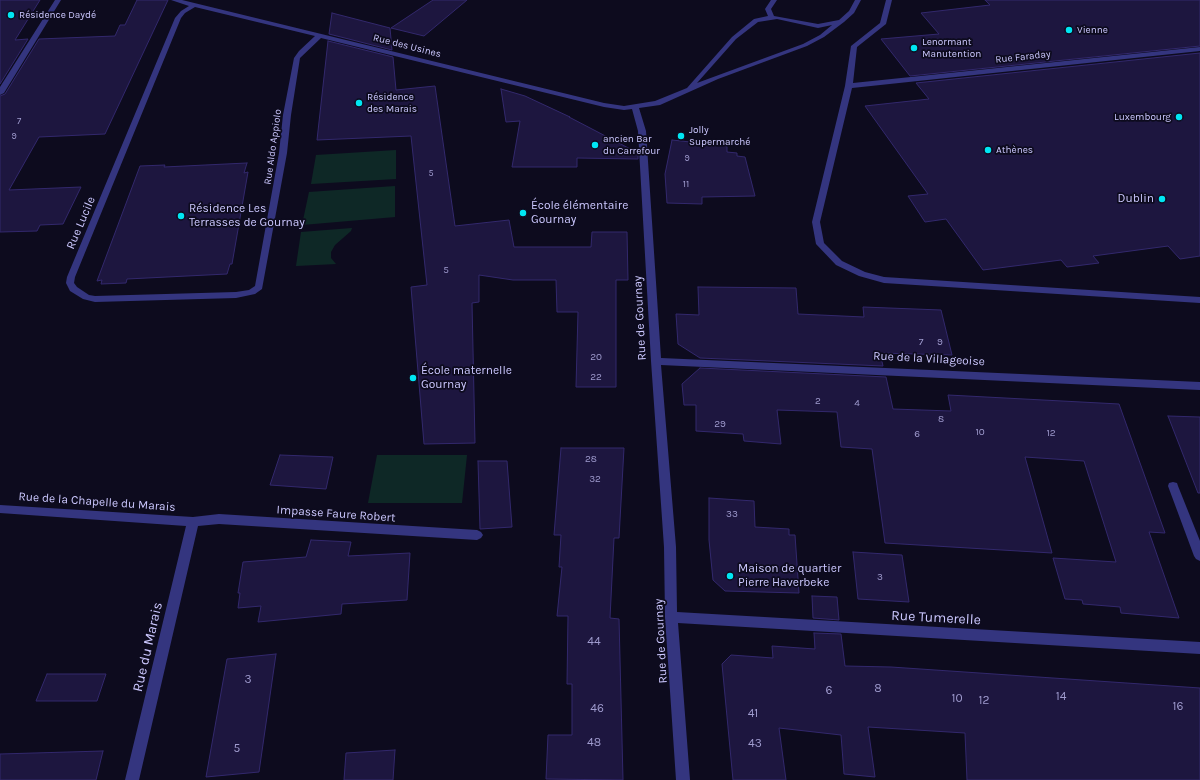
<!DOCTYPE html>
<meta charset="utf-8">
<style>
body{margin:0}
canvas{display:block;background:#0d0b1e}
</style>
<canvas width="1200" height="780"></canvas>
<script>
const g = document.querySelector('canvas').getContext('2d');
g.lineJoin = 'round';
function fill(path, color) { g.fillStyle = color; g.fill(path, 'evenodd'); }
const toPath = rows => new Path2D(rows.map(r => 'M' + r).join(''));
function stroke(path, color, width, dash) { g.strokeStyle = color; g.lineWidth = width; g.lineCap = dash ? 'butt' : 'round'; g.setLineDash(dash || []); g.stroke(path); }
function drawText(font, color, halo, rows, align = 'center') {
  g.font = font + ' Karla,sans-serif'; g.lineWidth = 3.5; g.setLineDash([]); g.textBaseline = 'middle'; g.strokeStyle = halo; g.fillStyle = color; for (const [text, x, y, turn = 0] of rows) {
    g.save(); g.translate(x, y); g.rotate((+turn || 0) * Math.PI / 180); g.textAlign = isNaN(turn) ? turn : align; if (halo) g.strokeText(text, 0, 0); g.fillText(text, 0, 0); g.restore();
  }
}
fill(toPath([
 [396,150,396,179,311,184,316,155],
 [395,186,395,217,302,225,309,192],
 [352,228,351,231,335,245,331,252,331,258,336,264,296,266,301,232],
 [377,455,467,455,462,503,368,503]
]), '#0e2826');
const building = toPath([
 [0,0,40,0,15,40,28,39,0,84,0,0],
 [137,0,168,0,105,134,39,137,9,190,81,187,63,224,40,225,37,231,0,232,0,96,5,94,39,39,115,36,120,25,125,25,137,0],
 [433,0,467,0,424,36,391,28,433,0],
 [985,0,1200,0,1200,46,910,76,881,39,939,34,921,13,990,5,985,0],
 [332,13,390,28,392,50,329,34,332,13],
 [328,41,393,57,396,90,435,86,455,226,509,220,514,247,591,247,592,232,627,232,628,280,616,280,616,387,576,387,578,312,557,312,556,280,513,280,479,275,479,302,472,303,475,443,424,444,411,287,427,285,411,136,317,140,328,41],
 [1200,53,1200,256,1180,259,1168,246,1093,256,1099,263,1067,267,1061,260,983,270,946,219,925,222,908,196,928,194,865,106,929,99,916,83,1200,53],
 [501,89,525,96,570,117,569,117,638,153,638,159,577,158,577,167,512,167,520,121,506,122,501,89],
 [672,140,727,146,727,152,737,153,737,156,745,157,755,196,702,197,702,204,667,203,665,174,672,140],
 [247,163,244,173,248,172,232,264,230,264,227,274,127,279,126,283,101,284,102,280,97,281,140,166,165,165,164,167,247,163],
 [698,287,796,288,798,314,864,317,863,307,941,310,952,355,880,353,883,366,700,358,678,344,676,314,699,315,698,287],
 [700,368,886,377,893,409,951,411,948,395,1119,404,1165,533,1149,532,1179,618,1121,613,1120,607,1083,604,1082,600,1065,599,1053,558,1116,562,1084,461,1025,457,1052,553,885,543,872,449,841,447,837,412,777,410,781,444,744,441,743,434,696,431,696,405,684,405,682,384,700,368],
 [1168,416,1200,417,1200,493,1198,493,1168,416],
 [561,448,624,448,619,538,614,538,610,618,619,619,623,780,546,779,548,735,572,735,572,684,567,684,568,616,557,616,562,567,559,567,561,535,554,535,561,448],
 [280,455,333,457,326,489,270,485,280,455],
 [478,461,507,461,512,527,480,529,478,461],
 [709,498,754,501,755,527,789,529,789,535,795,535,799,593,725,591,713,580,709,540,709,498],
 [311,540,351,542,348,556,410,553,407,600,342,604,341,614,258,622,261,606,238,608,240,593,238,593,243,562,306,557,311,540],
 [853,552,902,555,909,602,858,599,853,552],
 [812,596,837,597,839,620,813,618,812,596],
 [814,633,841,634,845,666,891,667,1200,688,1200,780,967,780,965,733,868,727,875,777,844,774,841,735,779,728,786,780,733,780,722,664,731,655,773,658,772,646,815,649,814,633],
 [276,654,259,772,206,777,227,659,276,654],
 [47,674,106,674,97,701,36,701,47,674],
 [395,750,393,780,344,780,346,753,395,750],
 [103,751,96,780,0,780,0,754,103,751]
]);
fill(building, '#1d163f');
stroke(building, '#32286c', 1);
fill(toPath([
 [55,0,61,0,4,93,0,95,0,87,55,0],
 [171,0,182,0,604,103,624,106,655,101,687,88,732,37,754,19,768,16,765,9,771,0,777,0,771,9,774,16,818,24,839,20,849,11,855,0,861,0,854,13,844,22,824,37,807,46,718,79,660,105,639,108,646,131,661,358,1200,382,1200,390,661,365,676,547,677,612,1200,642,1200,654,678,623,690,780,676,780,665,617,664,547,651,361,638,131,632,109,624,110,604,107,321,38,300,58,291,115,287,153,262,289,255,294,236,298,95,302,83,299,70,291,66,283,67,277,175,18,181,11,189,6,171,0],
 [195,7,315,36,299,51,294,58,283,115,279,153,255,286,249,290,236,292,95,296,89,295,77,287,74,283,75,277,181,18,185,13,195,7],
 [777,19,818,28,832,25,820,35,803,44,697,83,736,39,758,22,777,19],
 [886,0,892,0,886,24,857,47,853,83,1200,47,1200,51,852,88,820,222,824,243,842,261,865,272,884,277,1200,297,1200,303,884,283,859,276,836,265,816,244,812,222,845,86,851,46,880,23,886,0],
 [1173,482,1177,483,1178,486,1200,541,1200,561,1196,559,1194,556,1168,486,1169,483,1173,482],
 [0,505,193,517,219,514,477,530,481,532,483,535,481,538,477,540,219,524,198,526,139,780,125,780,186,526,0,513,0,505]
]), '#34357f');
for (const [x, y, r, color] of [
 [11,15,4,"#00e6f3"],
 [1069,30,4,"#00e6f3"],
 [914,48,4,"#00e6f3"],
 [359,103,4,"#00e6f3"],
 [1179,117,4,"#00e6f3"],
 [681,136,4,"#00e6f3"],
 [595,145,4,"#00e6f3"],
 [988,150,4,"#00e6f3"],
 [1162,199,4,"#00e6f3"],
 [523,213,4,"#00e6f3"],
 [181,216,4,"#00e6f3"],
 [413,378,4,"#00e6f3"],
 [730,576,4,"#00e6f3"]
]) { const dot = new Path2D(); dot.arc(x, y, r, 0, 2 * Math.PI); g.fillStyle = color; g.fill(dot); stroke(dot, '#0d0b1e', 1.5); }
drawText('9px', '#a09ccf', null, [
 ["7",19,121],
 ["9",14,136],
 ["9",687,158],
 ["5",431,173]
]);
drawText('10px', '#ccc8ff', '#0d0b1e', [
 ["Résidence Daydé",19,15],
 ["Vienne",1077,30],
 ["Lenormant",922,42],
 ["Manutention",922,54],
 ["Résidence",367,97],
 ["des Marais",367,109],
 ["Luxembourg",1171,117,"right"],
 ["Jolly",689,130],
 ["Supermarché",689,142],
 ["ancien Bar",603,139],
 ["du Carrefour",603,151],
 ["Athènes",996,150]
], 'left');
drawText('10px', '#ccc8ff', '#0d0b1e', [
 ["Rue des Usines",407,46,14],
 ["Rue Faraday",1023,57,-6],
 ["Rue Aldo Appiolo",273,147,-82]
]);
drawText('10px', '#a09ccf', null, [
 ["11",686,184],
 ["5",446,270],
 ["7",921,342],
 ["9",940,342],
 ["20",596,357],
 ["22",596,377],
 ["2",818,401],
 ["4",857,403],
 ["8",941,419],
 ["29",720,424],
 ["10",980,432],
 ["12",1051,433],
 ["6",917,434],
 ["28",591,459],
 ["32",595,479],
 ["33",732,514],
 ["3",880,577]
]);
drawText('12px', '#ccc8ff', '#0d0b1e', [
 ["Dublin",1154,199,"right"],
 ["École élémentaire",531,206],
 ["Gournay",531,220],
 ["Résidence Les",189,209],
 ["Terrasses de Gournay",189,223],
 ["École maternelle",421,371],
 ["Gournay",421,385],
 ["Maison de quartier",738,569],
 ["Pierre Haverbeke",738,583]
], 'left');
drawText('12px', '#ccc8ff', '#0d0b1e', [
 ["Rue Lucile",81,223,-67],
 ["Rue de Gournay",640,318,-93],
 ["Rue de la Villageoise",929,359,3],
 ["Rue de la Chapelle du Marais",97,502,4],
 ["Impasse Faure Robert",336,514,4],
 ["Rue de Gournay",661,641,-93]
]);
drawText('12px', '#a09ccf', null, [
 ["44",594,642],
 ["3",248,680],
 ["8",878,689],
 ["6",829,691],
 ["14",1061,697],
 ["10",957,699],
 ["12",984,701],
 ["16",1178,707],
 ["46",597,709],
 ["41",753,714],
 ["48",594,743],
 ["43",755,744],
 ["5",237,749]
]);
drawText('14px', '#ccc8ff', '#0d0b1e', [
 ["Rue Tumerelle",936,618,3],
 ["Rue du Marais",148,647,-77]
]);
</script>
